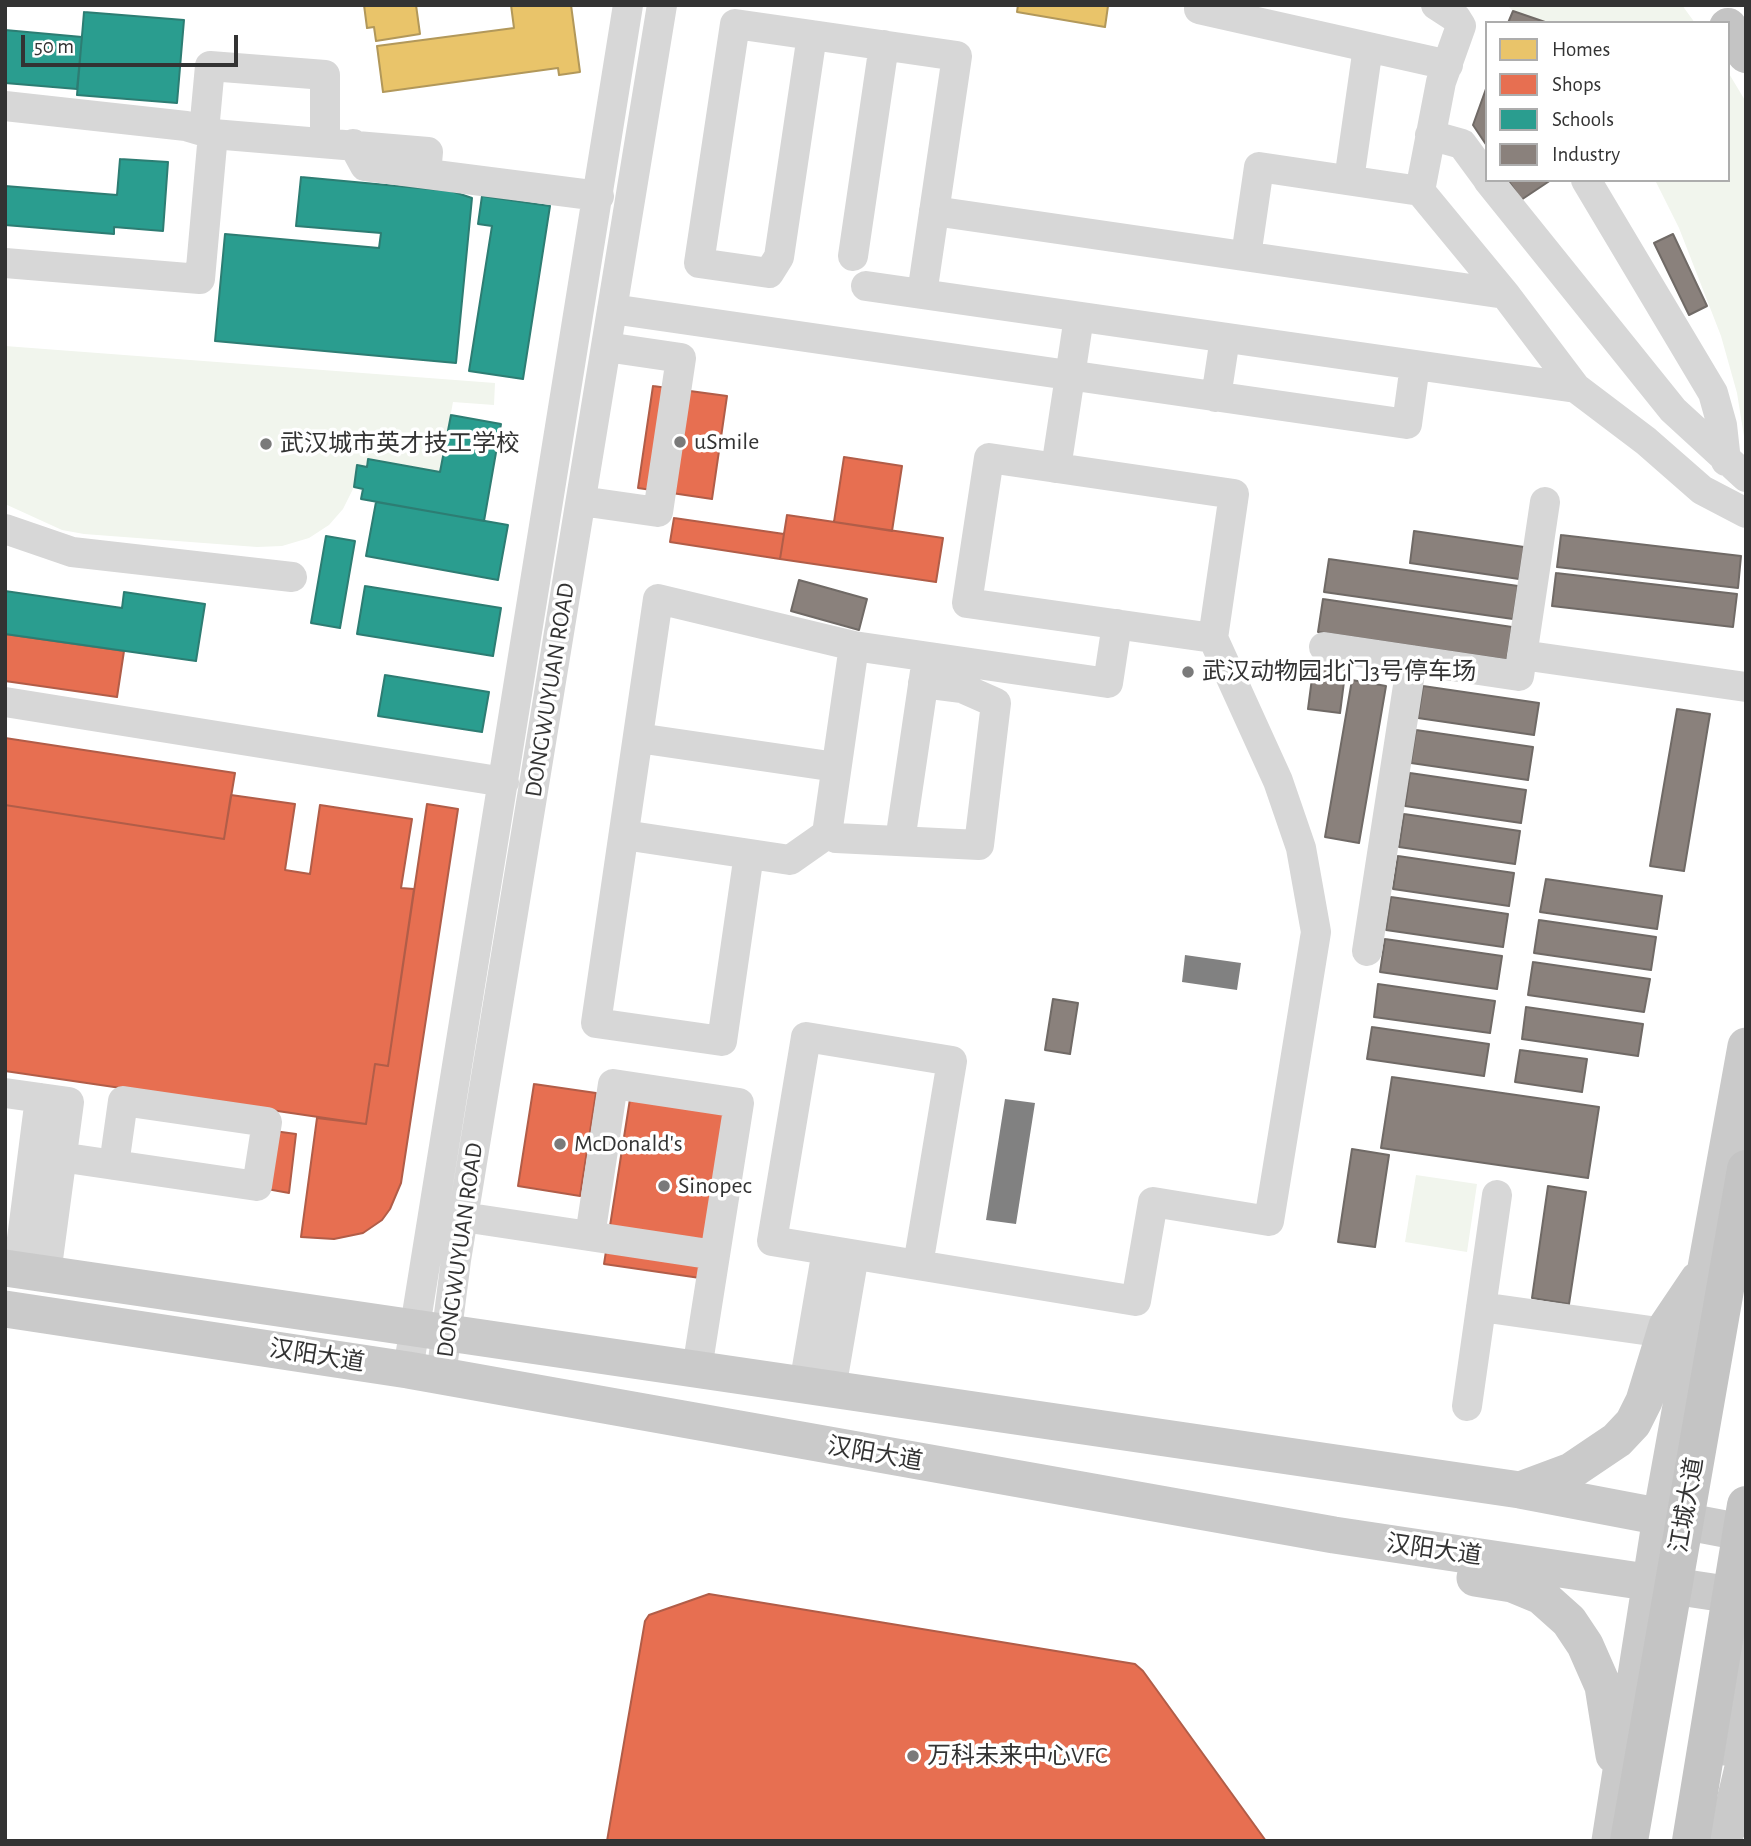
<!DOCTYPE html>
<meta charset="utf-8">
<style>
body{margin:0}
#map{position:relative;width:1751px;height:1846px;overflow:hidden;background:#fff;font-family:"Alegreya Sans",sans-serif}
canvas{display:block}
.frame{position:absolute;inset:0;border:7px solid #333;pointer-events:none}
.legend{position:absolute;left:1485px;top:21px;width:245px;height:161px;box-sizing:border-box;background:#fff;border:2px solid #adadad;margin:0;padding:9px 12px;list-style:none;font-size:21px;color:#333}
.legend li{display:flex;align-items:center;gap:14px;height:35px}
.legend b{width:35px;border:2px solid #adadad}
.scale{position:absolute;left:21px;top:35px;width:217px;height:32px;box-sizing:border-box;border:4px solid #333;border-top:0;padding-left:9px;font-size:21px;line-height:24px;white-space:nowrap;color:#333;-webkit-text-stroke:5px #fff;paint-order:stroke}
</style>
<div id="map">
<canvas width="1751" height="1846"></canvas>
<div class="frame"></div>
<ul class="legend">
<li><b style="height:19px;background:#e9c46a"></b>Homes</li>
<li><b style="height:19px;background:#e76f51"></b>Shops</li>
<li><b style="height:19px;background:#2a9d8f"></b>Schools</li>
<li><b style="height:19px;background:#8a817c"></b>Industry</li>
</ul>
<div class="scale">50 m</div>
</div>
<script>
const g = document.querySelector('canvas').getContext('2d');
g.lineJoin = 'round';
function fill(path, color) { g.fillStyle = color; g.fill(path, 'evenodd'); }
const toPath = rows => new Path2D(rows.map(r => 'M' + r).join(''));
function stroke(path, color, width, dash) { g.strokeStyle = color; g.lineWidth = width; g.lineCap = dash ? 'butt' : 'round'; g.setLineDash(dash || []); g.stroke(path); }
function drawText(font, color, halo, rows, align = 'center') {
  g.font = font + ' "Alegreya Sans","Noto Sans SC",sans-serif'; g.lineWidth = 7; g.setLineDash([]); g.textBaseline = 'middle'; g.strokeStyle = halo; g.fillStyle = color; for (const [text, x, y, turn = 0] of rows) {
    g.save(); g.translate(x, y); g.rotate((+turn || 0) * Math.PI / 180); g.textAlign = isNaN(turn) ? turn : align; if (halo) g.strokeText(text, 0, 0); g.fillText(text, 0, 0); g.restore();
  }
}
fill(toPath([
 [1507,5,1682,5,1695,23,1548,23,1513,11],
 [1728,72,1746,102,1746,449,1737,393,1721,336,1679,228,1655,180,1728,180],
 [5,346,495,383,494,405,453,402,440,472,369,459,367,467,357,466,354,487,343,509,329,525,309,538,282,546,257,547,84,534,62,530,5,504],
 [1416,1175,1477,1184,1467,1252,1405,1242]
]), '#f1f5ed');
const homes = toPath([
 [364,5,416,5,420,34,376,41,374,27,367,28,364,5],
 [511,5,571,5,580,72,559,75,558,68,383,92,377,46,514,28,511,5],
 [1018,5,1106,5,1108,6,1105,27,1017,12,1018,5]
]);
fill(homes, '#e9c46a');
stroke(homes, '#b2985a', 2);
const shops = toPath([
 [653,386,727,396,712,499,638,488,653,386],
 [844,457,902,466,892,531,834,522,844,457],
 [787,515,943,538,936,582,780,559,787,515],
 [674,518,784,534,780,559,670,542,674,518],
 [5,634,124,651,117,697,5,681,5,634],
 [5,738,235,773,224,839,5,805,5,738],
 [231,795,295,804,285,870,310,874,320,805,412,819,401,888,414,889,388,1066,375,1064,366,1124,5,1071,5,805,224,839,231,795],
 [427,804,458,809,401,1183,390,1209,382,1220,363,1233,334,1239,301,1237,317,1118,366,1124,375,1064,388,1066,427,804],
 [534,1084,596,1093,580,1196,518,1186,534,1084],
 [630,1099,725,1113,700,1278,604,1264,630,1099],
 [274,1131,296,1134,289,1193,267,1189,274,1131],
 [709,1594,1135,1664,1143,1671,1266,1841,607,1841,645,1621,649,1615,709,1594]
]);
fill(shops, '#e76f51');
stroke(shops, '#b15d48', 2);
const schools = toPath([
 [84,12,184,20,177,103,77,95,84,12],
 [5,30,82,37,77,89,5,83,5,30],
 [120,159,168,162,163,231,114,227,114,234,5,225,5,186,117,195,120,159],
 [301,177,451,191,472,198,456,363,215,341,225,234,379,248,381,233,296,226,301,177],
 [482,196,550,206,523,379,469,371,492,226,478,224,482,196],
 [451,415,501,424,484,521,361,499,363,489,354,487,357,465,367,467,368,459,440,472,451,415],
 [376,502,508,525,498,580,366,556,376,502],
 [326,536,355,541,340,628,311,623,326,536],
 [365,586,501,608,493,656,357,634,365,586],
 [5,591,122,608,124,592,205,604,196,661,5,634,5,591],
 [385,675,489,692,482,732,378,716,385,675]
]);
fill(schools, '#2a9d8f');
stroke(schools, '#2d7d73', 2);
const industry = toPath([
 [1513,11,1548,23,1508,23,1513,11],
 [1487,86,1487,146,1473,125,1487,86],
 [1508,180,1551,180,1521,200,1508,180],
 [1673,234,1707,306,1689,315,1654,243,1673,234],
 [1414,531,1524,547,1519,579,1410,563,1414,531],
 [1561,535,1741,556,1738,588,1557,567,1561,535],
 [1329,559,1518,586,1513,619,1324,592,1329,559],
 [1556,573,1737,594,1733,627,1552,606,1556,573],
 [799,580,867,599,859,630,791,611,799,580],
 [1323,599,1512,627,1507,660,1318,632,1323,599],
 [1314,663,1346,666,1340,713,1308,709,1314,663],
 [1352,680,1386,686,1359,843,1325,837,1352,680],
 [1423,686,1539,703,1534,735,1418,718,1423,686],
 [1677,709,1710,714,1684,871,1650,866,1677,709],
 [1416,730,1533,747,1528,780,1411,763,1416,730],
 [1410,773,1526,790,1521,823,1405,806,1410,773],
 [1404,814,1520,831,1515,864,1399,847,1404,814],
 [1398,856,1514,873,1509,906,1393,889,1398,856],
 [1546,879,1662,896,1657,929,1540,912,1546,879],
 [1391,897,1508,914,1503,947,1386,930,1391,897],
 [1539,920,1656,937,1651,970,1534,953,1539,920],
 [1385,939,1502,956,1497,989,1380,972,1385,939],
 [1533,962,1650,979,1644,1012,1528,995,1533,962],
 [1378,984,1495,1001,1490,1033,1374,1017,1378,984],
 [1053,999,1078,1003,1070,1054,1045,1050,1053,999],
 [1526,1007,1643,1024,1638,1056,1522,1039,1526,1007],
 [1372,1027,1489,1044,1484,1076,1367,1059,1372,1027],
 [1520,1050,1587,1059,1582,1092,1515,1082,1520,1050],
 [1392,1077,1599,1107,1588,1178,1381,1148,1392,1077],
 [1352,1149,1389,1155,1375,1247,1338,1242,1352,1149],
 [1548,1186,1586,1192,1569,1304,1532,1298,1548,1186]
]);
fill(industry, '#8a817c');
stroke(industry, '#706a66', 2);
fill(toPath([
 [1185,955,1241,963,1237,990,1182,982],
 [1005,1099,1035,1103,1016,1224,986,1220]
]), '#818181');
stroke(toPath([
 [1200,5,1199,9,1448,65],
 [1436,5,1456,18,1461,26,1441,82,1420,191,1505,294,1576,388,1646,441,1702,490,1746,513],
 [812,35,779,257,769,273,699,263,735,24,812,35,957,56,922,294],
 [5,106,186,126,213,134],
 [204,131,210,66,325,75,325,142],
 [1430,135,1462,144,1487,178],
 [353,144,365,166,599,196],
 [1349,180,1368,47],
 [1488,180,1673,410,1746,477],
 [1586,180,1713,393,1722,425,1726,461],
 [934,211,1505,294],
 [853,256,884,45],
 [1246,256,1259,167,1420,191],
 [5,263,200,279,213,134,428,152,426,174],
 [866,286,1576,388],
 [612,309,1407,424,1415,365],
 [1216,397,1225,338],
 [1056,468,1079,317],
 [581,501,658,512,681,358,606,347],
 [5,529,72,552,292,577],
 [1324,647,1519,676,1545,502],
 [1522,655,1746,687],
 [5,702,504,782],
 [638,738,836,767],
 [827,834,836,838,979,845,996,703,962,688,923,683],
 [624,835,790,860,827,834,854,646,1108,683,1117,624],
 [900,841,926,665],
 [749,854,722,1041,596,1023,658,599,854,646],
 [1367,951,1412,660],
 [5,1093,69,1102,46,1274],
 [33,1153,257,1186,267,1122,123,1101,114,1165],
 [463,1217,715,1255,697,1369],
 [590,1236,613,1084,739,1103,715,1255],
 [918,1265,952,1061,806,1037,772,1241,1136,1301,1153,1202,1269,1221,1316,932,1301,848,1278,781,1213,638,1234,494,989,458,967,603,1213,638],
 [18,1270,40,1098],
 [1481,1307,1665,1333],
 [408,1370,628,5],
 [441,1376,456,1260,662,5],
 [804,1385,827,1250],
 [831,1389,854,1255],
 [1467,1406,1497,1195]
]), '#d7d7d7', 30);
stroke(toPath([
 [5,1268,1520,1490,1746,1533],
 [5,1309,408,1370,1334,1535,1746,1597],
 [1520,1490,1571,1471,1617,1440,1633,1423,1644,1401,1667,1326,1698,1280],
 [1475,1578,1512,1584,1541,1596,1569,1621,1585,1645,1603,1686,1614,1755],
 [1724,1747,1746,1640],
 [1610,1841,1661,1517,1746,1046],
 [1722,1841,1730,1822,1746,1755]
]), '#cacaca', 37);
stroke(toPath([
 [1728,27,1746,54]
]), '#c4c4c4', 38);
stroke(toPath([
 [1629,1841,1746,1169],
 [1691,1841,1746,1505]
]), '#c4c4c4', 38);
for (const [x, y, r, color] of [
 [680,442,7,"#7a7a7a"],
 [266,444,7,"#7a7a7a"],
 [1188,672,7,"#7a7a7a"],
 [560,1144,7,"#7a7a7a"],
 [664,1186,7,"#7a7a7a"],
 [913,1756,7,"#7a7a7a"]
]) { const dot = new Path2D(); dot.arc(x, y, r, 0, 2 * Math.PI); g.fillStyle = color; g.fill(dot); stroke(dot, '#fff', 2.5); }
drawText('24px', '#333', '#fff', [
 ["uSmile",694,442],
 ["武汉城市英才技工学校",280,444],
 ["武汉动物园北门3号停车场",1202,672],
 ["McDonald's",574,1144],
 ["Sinopec",678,1186],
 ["万科未来中心VFC",927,1756]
], 'left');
drawText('24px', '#333', '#fff', [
 ["DONGWUYUAN ROAD",550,690,-81],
 ["DONGWUYUAN ROAD",460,1250,-82],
 ["汉阳大道",317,1356,9],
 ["汉阳大道",875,1454,10],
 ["江城大道",1687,1505,-80],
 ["汉阳大道",1434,1550,8]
]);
</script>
